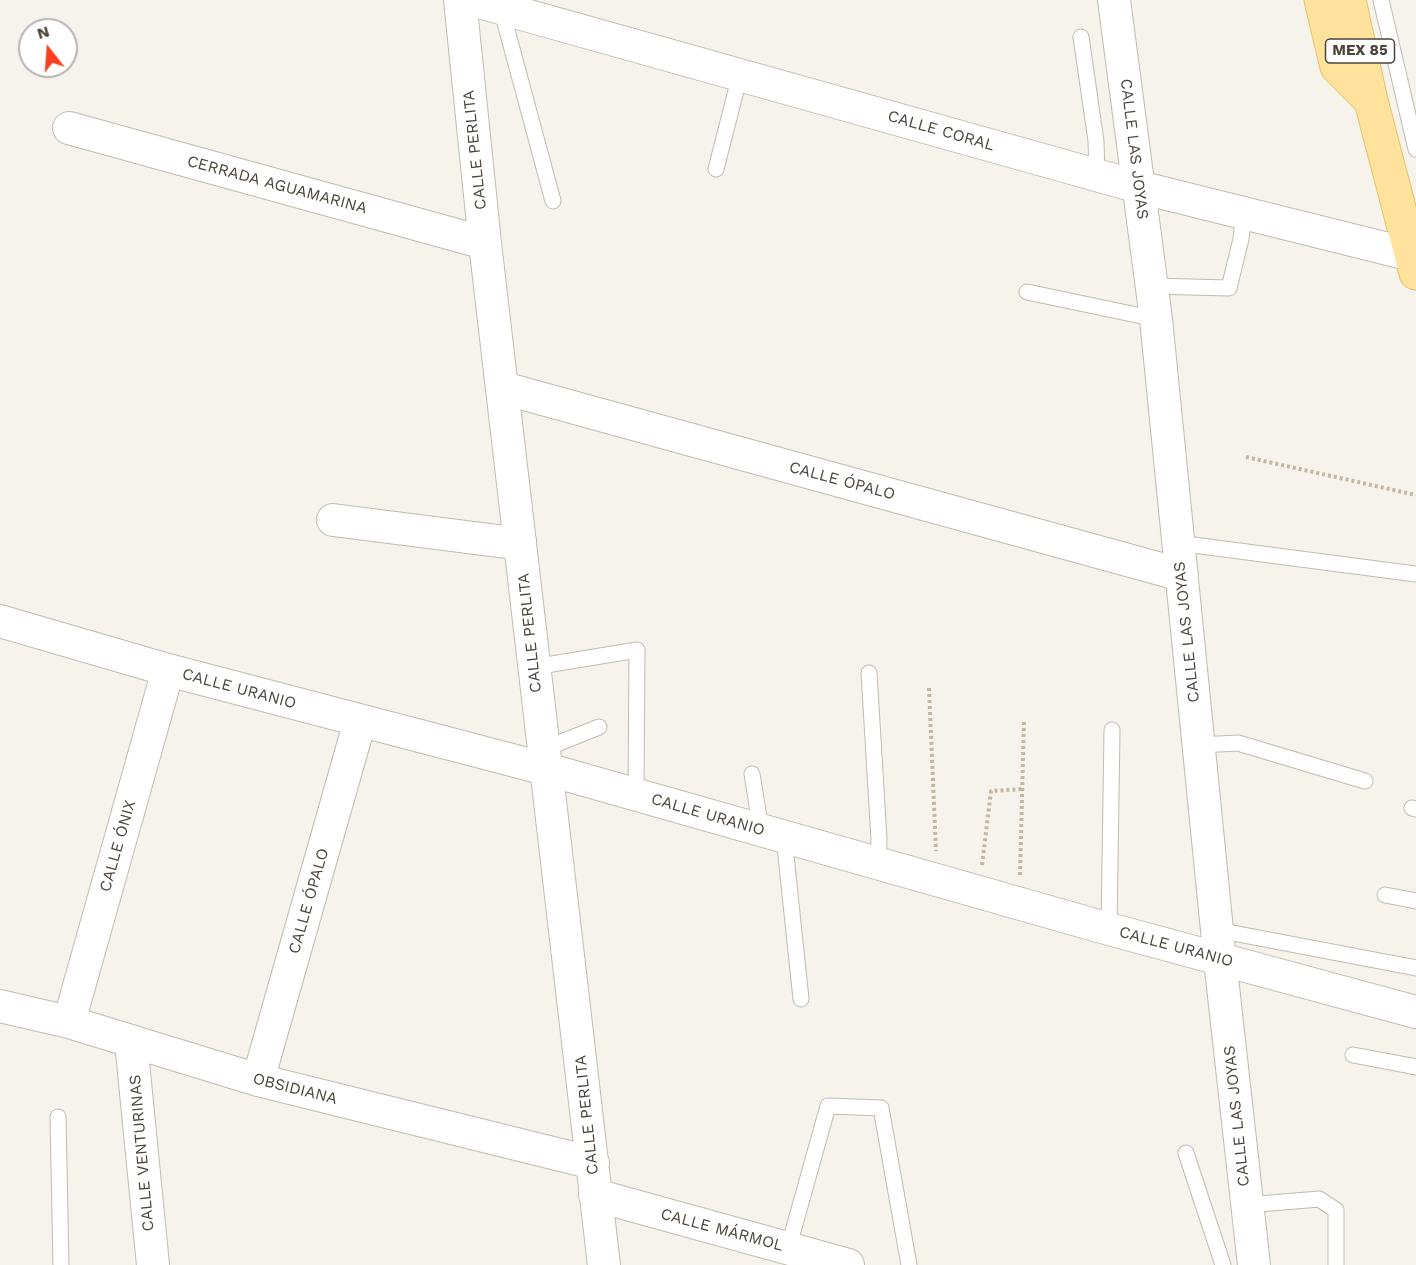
<!DOCTYPE html>
<meta charset="utf-8">
<style>
body{margin:0}
#map{position:relative;width:1416px;height:1265px;overflow:hidden;background:#f6f3ec;font-family:"Work Sans",sans-serif}
canvas{display:block}
.north{position:absolute;left:18px;top:18px;width:60px;height:60px;box-sizing:border-box;background:#fff;border:2px solid #b7b4b0;border-radius:50%;rotate:343deg;font-size:16px;font-weight:700;line-height:24px;text-align:center;color:#4b4439}
.north::after{content:'';display:block;margin:auto;width:21px;height:27px;background:#fc3f1d;clip-path:polygon(50% 0,100% 100%,50% 72%,0 100%)}
</style>
<div id="map">
<canvas width="1416" height="1265"></canvas>
<div class="north">N</div>
</div>
<script>
const g = document.querySelector('canvas').getContext('2d');
g.lineJoin = 'round';
const toPath = rows => new Path2D(rows.map(r => 'M' + r).join(''));
function stroke(path, color, width, dash) { g.strokeStyle = color; g.lineWidth = width; g.lineCap = dash ? 'butt' : 'round'; g.setLineDash(dash || []); g.stroke(path); }
function drawText(font, color, halo, rows, align = 'center') {
  g.font = font + ' "Work Sans",sans-serif'; g.lineWidth = 5; g.setLineDash([]); g.textBaseline = 'middle'; g.strokeStyle = halo; g.fillStyle = color; for (const [text, x, y, turn = 0] of rows) {
    g.save(); g.translate(x, y); g.rotate((+turn || 0) * Math.PI / 180); g.textAlign = isNaN(turn) ? turn : align; if (halo) g.strokeText(text, 0, 0); g.fillText(text, 0, 0); g.restore();
  }
}
const lane = toPath([
 [1381,0,1416,149],
 [501,8,553,201],
 [1081,37,1096,141,1097,175],
 [716,169,740,75],
 [1152,286,1229,288,1241,239,1244,212],
 [1027,292,1156,319],
 [1178,543,1416,574],
 [534,667,637,650,636,795],
 [869,673,879,839,878,864],
 [1199,745,1238,743,1365,781],
 [544,749,599,727],
 [752,774,761,830],
 [1412,808,1416,809],
 [784,837,801,999],
 [1385,895,1416,901],
 [1109,929,1112,730],
 [1217,930,1416,968],
 [1353,1055,1416,1067],
 [58,1117,61,1265],
 [1186,1153,1223,1265],
 [1247,1205,1319,1199,1336,1210,1336,1265],
 [789,1253,788,1249,828,1106,881,1108,909,1265]
]);
const street = toPath([
 [460,0,485,243,604,1265],
 [472,0,1139,187,1412,255],
 [1114,0,1156,319,1220,960,1254,1265],
 [69,128,485,243],
 [503,388,1182,575],
 [333,520,506,542,520,541],
 [0,621,168,670,546,769,1109,929,1416,1012],
 [0,1006,69,1022,258,1080,593,1163],
 [69,1022,168,670],
 [131,1042,153,1265],
 [258,1080,360,721],
 [595,1195,848,1265]
]);
const primary = toPath([
 [1321,0,1337,67,1371,101],
 [1349,0,1371,101,1416,273]
]);
stroke(lane, '#c2bbae', 17);
stroke(street, '#c2bbae', 34);
stroke(primary, '#e6c16a', 35);
stroke(toPath([
 [1246,457,1416,495],
 [929,688,936,851],
 [982,865,991,791,1023,789],
 [1020,875,1024,719]
]), '#c4b79f', 4, [3, 3]);
stroke(lane, '#fff', 15);
stroke(street, '#fff', 32);
stroke(primary, '#ffe39c', 33);
for (const [x, y, w] of [
 [1360,51,69]
]) { const box = new Path2D(); box.roundRect(x - w / 2, y - 12, w, 24, 4.5); g.fillStyle = '#fff'; g.fill(box); stroke(box, '#4b4439', 1.5); }
drawText('bold 15px', '#4b4439', null, [
 ["MEX 85",1360,51]
]);
drawText('16px', '#4b4439', '#fff', [
 ["CALLE CORAL",941,131,16],
 ["CALLE LAS JOYAS",1134,149,83],
 ["CALLE PERLITA",475,150,-96],
 ["CERRADA AGUAMARINA",277,185,15],
 ["CALLE ÓPALO",842,481,15],
 ["CALLE LAS JOYAS",1187,632,-96],
 ["CALLE PERLITA",530,633,-96],
 ["CALLE URANIO",239,689,15],
 ["CALLE URANIO",708,815,16],
 ["CALLE ÓNIX",118,846,-74],
 ["CALLE ÓPALO",309,901,-74],
 ["CALLE URANIO",1176,947,15],
 ["OBSIDIANA",295,1089,14],
 ["CALLE PERLITA",587,1115,-96],
 ["CALLE LAS JOYAS",1237,1116,-96],
 ["CALLE VENTURINAS",142,1153,-95],
 ["CALLE MÁRMOL",722,1230,15]
]);
</script>
